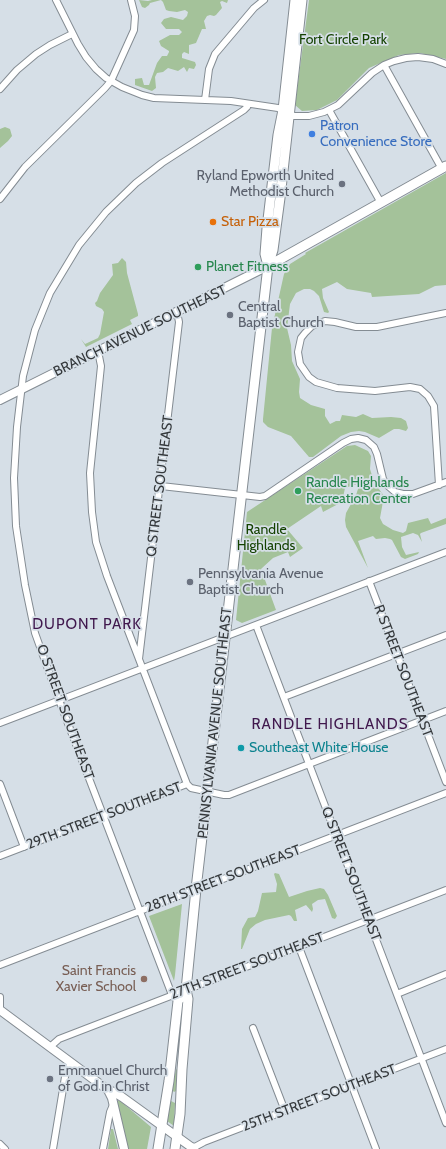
<!DOCTYPE html>
<style>
body{margin:0}
canvas{display:block;background:#d6dfe7}
</style>
<canvas width="446" height="1149"></canvas>
<script>
const g = document.querySelector('canvas').getContext('2d');
g.lineJoin = 'round';
function fill(path, color) { g.fillStyle = color; g.fill(path, 'evenodd'); }
const toPath = rows => new Path2D(rows.map(r => 'M' + r).join(''));
function stroke(path, color, width, dash) { g.strokeStyle = color; g.lineWidth = width; g.lineCap = dash ? 'butt' : 'round'; g.setLineDash(dash || []); g.stroke(path); }
function drawText(font, color, halo, rows, align = 'center') {
  g.font = font + ' Cabin,sans-serif'; g.lineWidth = 3.5; g.setLineDash([]); g.textBaseline = 'middle'; g.strokeStyle = halo; g.fillStyle = color; for (const [text, x, y, turn = 0] of rows) {
    g.save(); g.translate(x, y); g.rotate((+turn || 0) * Math.PI / 180); g.textAlign = isNaN(turn) ? turn : align; if (halo) g.strokeText(text, 0, 0); g.fillText(text, 0, 0); g.restore();
  }
}
fill(toPath([
 [139,0,148,1,152,0,228,0,227,3,222,1,220,2,222,8,216,15,214,16,210,15,207,16,204,21,206,29,202,29,196,43,189,45,189,54,184,52,182,54,182,58,195,62,196,65,194,69,189,68,187,72,184,67,178,71,168,68,163,72,157,73,155,77,156,88,152,91,135,85,135,79,142,78,144,85,149,85,157,63,162,56,167,56,169,52,169,51,161,46,159,41,170,35,179,35,182,32,179,29,166,29,161,23,164,19,171,17,183,20,187,16,188,12,185,10,177,12,169,11,166,10,163,2,161,0,150,3,149,5,145,8,142,7],
 [309,0,446,0,446,59,420,53,399,55,369,68,337,100,317,110,302,111,295,105],
 [5,127,10,129,12,136,8,141,0,148,0,129],
 [446,173,446,285,435,286,419,294,372,297,371,293,347,289,337,282,322,289,323,298,329,312,328,313,324,312,319,296,314,291,310,289,304,289,296,293,290,304,287,328,291,345,292,361,300,379,299,392,300,398,311,405,325,409,325,416,330,424,336,421,340,421,342,415,356,417,363,414,372,418,391,417,401,418,406,421,408,428,406,431,399,429,394,429,379,438,365,432,359,431,351,432,341,436,313,457,309,457,291,436,268,427,263,422,263,419,272,328,284,274,290,264,306,254,305,253],
 [122,258,126,262,127,273,138,314,138,316,130,320,132,324,86,347,81,339,85,344,98,338,100,334,104,312,102,309,96,306,95,303,97,301,100,293,113,275,112,264,118,263],
 [355,445,368,451,371,456,370,469,374,482,384,496,380,518,383,524,393,530,403,533,406,531,408,523,428,518,431,524,446,518,446,524,421,533,420,534,422,542,418,535,413,533,401,537,402,547,406,555,419,552,418,554,405,559,401,557,392,540,390,539,385,538,376,539,373,536,358,541,368,568,346,527,345,520,346,513,356,495,360,483,345,488,342,502,323,512,321,506,287,529,303,548,290,557,288,552,273,558,261,569,276,610,242,623,236,620,247,512,347,446],
 [275,873,279,874,289,897,307,891,320,888,324,889,328,895,337,916,335,919,332,918,325,899,318,900,312,904,313,909,312,912,306,905,295,910,297,921,294,921,291,916,289,915,265,920,256,924,250,929,242,949,241,949,242,929,248,918,255,917,258,911,262,893,276,892,277,884,274,874],
 [182,904,175,975,174,981,149,916],
 [176,1069,177,1070,176,1091,174,1092,172,1090],
 [119,1100,151,1127,147,1149,127,1149,117,1102],
 [171,1101,175,1103,174,1126,167,1121],
 [111,1129,113,1129,118,1149,108,1149]
]), '#a4c29a');
const minor = toPath([
 [56,0,78,44,86,57,96,69,106,78,122,87,142,95,154,98,231,101,278,108,294,116,309,116,324,112,338,105,372,73,384,65,394,61,406,58,418,57,433,59,446,64],
 [384,65,442,169],
 [0,89,17,70,36,54,50,45,72,34],
 [205,100,209,69,215,54,254,8,264,0],
 [329,110,381,203],
 [0,199,25,167,105,88,111,81,134,30,135,16,131,0],
 [98,351,101,366,90,473,92,512,96,542,107,576,187,784],
 [439,485,434,406,428,396,420,389,410,387,375,391,337,388,316,382,309,377,300,364,298,352,301,338,305,333,312,326,325,321,335,322,356,327,377,327,446,313],
 [161,486,260,497,265,496,343,443,351,439,358,438,366,440,374,447,377,454,383,479,388,486,395,492,403,494,413,494,446,482],
 [369,581,446,782],
 [256,625,446,1123],
 [139,659,179,322,177,312],
 [284,697,446,635],
 [0,723,446,552],
 [0,784,24,847],
 [187,784,191,788,224,795,229,795,446,711],
 [0,856,187,784],
 [299,947,376,1149],
 [0,965,446,793],
 [397,994,446,974],
 [0,997,0,1010],
 [178,1001,172,995,59,700,35,633,25,585,16,526,14,478,17,427,23,376,35,330,50,293,79,245,106,212,136,183,162,163,244,110,247,107,248,104],
 [253,1028,285,1111],
 [50,1047,59,1039,446,890],
 [0,1144,5,1149],
 [193,1148,204,1142,446,1049],
 [53,1149,66,1071,71,1063],
 [103,1149,110,1112,113,1105]
]);
const major = toPath([
 [0,400,268,266],
 [0,1010,108,1090,114,1092,122,1097,194,1149],
 [108,1090,112,1098,124,1149]
]);
const highway = toPath([
 [268,266,265,254,267,228,278,135,283,110,295,0],
 [268,266,446,166],
 [158,1149,169,1081,178,1001,186,990],
 [175,1149,180,1114,182,1069,188,999,186,990,196,889,268,266,273,250,280,198,302,0],
 [192,1149,193,1148]
]);
stroke(minor, '#848c93', 8);
stroke(major, '#848c93', 10);
stroke(highway, '#848c93', 11);
stroke(minor, '#fff', 6);
stroke(major, '#fff', 8);
stroke(highway, '#fff', 9);
for (const [x, y, r, color] of [
 [312,134,4,"#3f7fe0"],
 [342,184,4,"#6b7280"],
 [213,222,4,"#e8710a"],
 [198,267,4,"#2e9e5b"],
 [230,315,4,"#6b7280"],
 [298,491,4,"#2e9e5b"],
 [190,582,4,"#6b7280"],
 [241,748,4,"#0f9aa8"],
 [144,979,4,"#8d6e63"],
 [50,1079,4,"#6b7280"]
]) { const dot = new Path2D(); dot.arc(x, y, r, 0, 2 * Math.PI); g.fillStyle = color; g.fill(dot); stroke(dot, '#d6dfe7', 1.5); }
drawText('14px', '#144200', '#d6dfe7', [
 ["Fort Circle Park",343,40],
 ["Randle",266,530],
 ["Highlands",266,546]
]);
drawText('14px', '#366cbe', '#d6dfe7', [
 ["Patron",320,126],
 ["Convenience Store",320,142]
], 'left');
drawText('14px', '#5b616d', '#d6dfe7', [
 ["Ryland Epworth United",334,176,"right"],
 ["Methodist Church",334,192,"right"],
 ["Central",238,307],
 ["Baptist Church",238,323],
 ["Pennsylvania Avenue",198,574],
 ["Baptist Church",198,590],
 ["Emmanuel Church",58,1071],
 ["of God in Christ",58,1087]
], 'left');
drawText('14px', '#c56008', '#d6dfe7', [
 ["Star Pizza",221,222]
], 'left');
drawText('14px', '#27864d', '#d6dfe7', [
 ["Planet Fitness",206,267],
 ["Randle Highlands",306,483],
 ["Recreation Center",306,499]
], 'left');
drawText('14px', '#35393c', '#d6dfe7', [
 ["BRANCH AVENUE SOUTHEAST",140,331,-26],
 ["Q STREET SOUTHEAST",160,486,-83],
 ["R STREET SOUTHEAST",403,671,69],
 ["O STREET SOUTHEAST",65,712,70],
 ["PENNSYLVANIA AVENUE SOUTHEAST",215,723,-84],
 ["29TH STREET SOUTHEAST",104,816,-21],
 ["Q STREET SOUTHEAST",351,874,69],
 ["28TH STREET SOUTHEAST",223,879,-21],
 ["27TH STREET SOUTHEAST",247,966,-21],
 ["25TH STREET SOUTHEAST",319,1098,-21]
]);
drawText('14px', '#0d838f', '#d6dfe7', [
 ["Southeast White House",249,748]
], 'left');
drawText('14px', '#785e54', '#d6dfe7', [
 ["Saint Francis",136,971],
 ["Xavier School",136,987]
], 'right');
g.letterSpacing = '1px';
drawText('15px', '#40184d', '#d6dfe7', [
 ["DUPONT PARK",87,625],
 ["RANDLE HIGHLANDS",330,725]
]);
g.letterSpacing = '0px';
</script>
